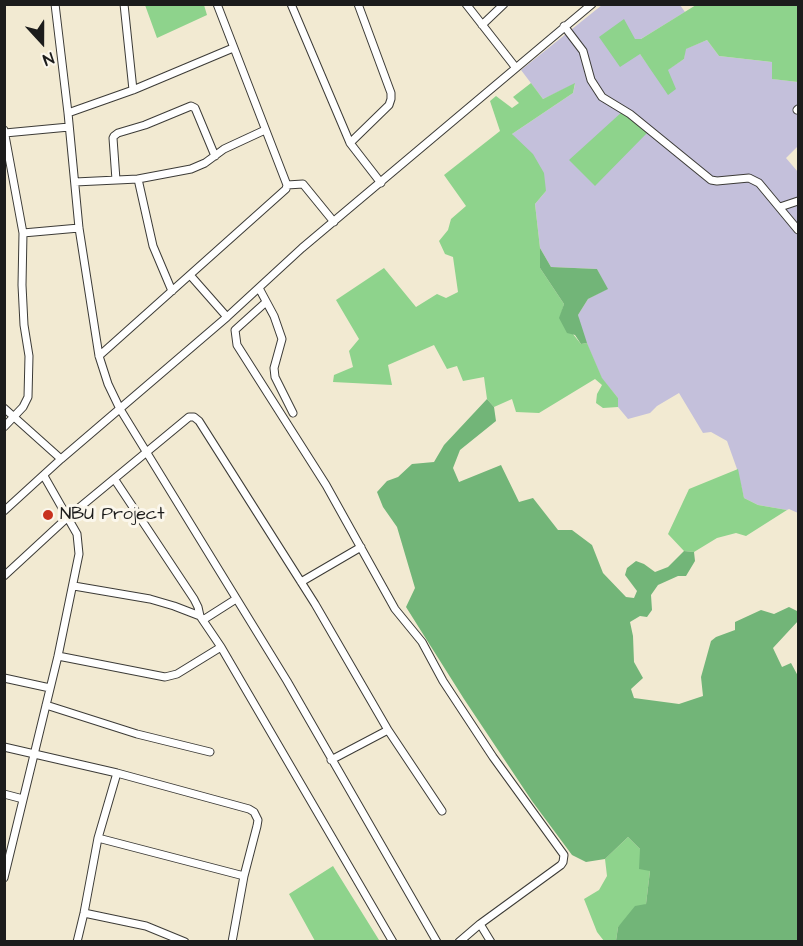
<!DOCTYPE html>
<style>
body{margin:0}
#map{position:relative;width:803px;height:946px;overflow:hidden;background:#f2ead2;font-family:"Architects Daughter",sans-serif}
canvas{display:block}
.frame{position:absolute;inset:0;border:6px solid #1c1c1c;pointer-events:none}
.north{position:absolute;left:12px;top:12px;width:60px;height:60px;-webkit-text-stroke:4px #fbf7ec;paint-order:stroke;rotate:159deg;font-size:16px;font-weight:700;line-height:24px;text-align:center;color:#1c1c1c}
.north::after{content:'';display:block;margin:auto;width:21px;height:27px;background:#1c1c1c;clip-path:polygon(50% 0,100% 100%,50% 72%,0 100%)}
</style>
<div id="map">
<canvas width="803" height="946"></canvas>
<div class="frame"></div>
<div class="north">N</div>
</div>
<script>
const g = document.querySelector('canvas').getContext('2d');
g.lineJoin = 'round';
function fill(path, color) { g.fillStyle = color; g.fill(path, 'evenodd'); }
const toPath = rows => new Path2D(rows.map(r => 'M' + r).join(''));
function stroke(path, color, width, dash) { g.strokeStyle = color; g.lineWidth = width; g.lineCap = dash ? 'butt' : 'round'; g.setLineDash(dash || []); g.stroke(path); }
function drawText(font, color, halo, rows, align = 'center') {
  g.font = font + ' "Architects Daughter",sans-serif'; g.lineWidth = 6; g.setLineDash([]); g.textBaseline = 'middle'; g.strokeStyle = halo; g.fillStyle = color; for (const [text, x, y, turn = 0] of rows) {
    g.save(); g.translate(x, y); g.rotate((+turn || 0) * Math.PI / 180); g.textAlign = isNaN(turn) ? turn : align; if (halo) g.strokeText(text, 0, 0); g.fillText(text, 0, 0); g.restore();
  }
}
fill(toPath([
 [602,5,680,5,685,12,641,39,635,39,640,54,648,65,667,70,684,59,685,49,707,40,719,56,772,62,773,79,798,82,798,146,786,158,798,172,798,513,789,509,787,510,758,505,744,498,737,469,727,441,711,432,703,433,679,393,657,406,650,413,628,419,618,407,618,398,602,379,581,330,578,315,588,299,607,289,597,269,551,267,540,248,535,204,546,191,512,134,573,93,575,84,543,99,521,70]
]), '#c4c0db');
fill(toPath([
 [145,5,204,5,207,15,157,38],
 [696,5,798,5,798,82,772,79,772,62,719,56,707,40,686,49,684,59,668,70,676,89,668,95,640,54,620,67,599,37,624,19,635,39,641,39],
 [531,83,543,99,575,83,573,93,512,134,533,154,544,173,546,191,535,204,540,248,540,268,564,304,560,318,581,344,587,343,602,378,618,398,618,407,603,408,596,403,597,394,602,385,595,379,539,413,516,412,512,399,494,407,487,399,484,377,463,381,457,366,447,369,434,345,388,365,392,385,333,382,334,375,353,367,349,351,359,339,336,300,384,268,416,307,437,294,446,298,458,292,453,257,445,254,439,241,448,230,451,219,466,206,444,175,500,131,490,101,496,96,512,108,519,103,513,97],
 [623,111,647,133,595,186,569,160],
 [738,469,744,498,758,505,787,510,746,536,736,533,717,538,694,552,684,551,668,534,689,489],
 [628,837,640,849,650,871,646,904,618,927,616,941,604,941,597,932,584,899,599,890,607,876,605,859],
 [333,866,379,940,377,941,315,941,289,894]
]), '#8ed38c');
fill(toPath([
 [540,248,551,267,597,269,608,289,588,299,578,315,587,343,581,344,575,335,567,333,559,318,564,304,540,268],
 [487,399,494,407,496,421,460,450,453,468,459,482,501,465,519,502,533,498,558,530,572,530,592,545,603,573,626,597,634,598,637,591,625,575,627,568,636,561,644,564,655,572,668,567,684,551,694,552,695,561,686,576,678,576,658,585,651,595,652,610,647,617,640,616,630,622,633,636,634,662,643,678,631,689,634,698,679,704,703,696,701,677,711,641,716,637,735,630,735,622,761,610,774,614,789,607,797,611,798,621,773,648,782,667,791,663,798,676,798,941,616,941,618,927,635,906,646,904,650,871,639,869,640,849,628,837,605,859,586,862,572,855,532,801,464,699,406,607,415,588,397,527,383,507,377,492,387,481,398,477,412,464,434,462,444,445]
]), '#72b578');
const minor = toPath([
 [55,4,68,113,79,228,99,356,108,384,120,409,287,681,437,942],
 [124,4,133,90],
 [291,4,350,143,381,183],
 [466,4,516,68],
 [482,25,504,4],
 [564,26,583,51,591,80,602,97,630,114,711,180,717,181,749,178,759,183,798,230],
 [797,110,798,109],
 [68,113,133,90,233,48],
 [4,130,23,233,22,285,24,325,29,356,28,397,23,407,4,427],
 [5,133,69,127],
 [350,143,389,105,391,99,391,93,358,4],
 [138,179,153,246,172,291],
 [116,180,113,138,114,136,118,133,145,125,191,106,195,108,215,156],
 [75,182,138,179,191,169,205,163,224,149,265,130],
 [287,185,303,184,334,222],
 [780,207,798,201],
 [23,233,79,228],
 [190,275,227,317],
 [259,288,274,316,282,339,274,368,275,377,293,413],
 [266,302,235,330,237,345,326,485,395,609,422,642,443,681,493,757,564,855,563,862,561,865,480,924,459,942],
 [99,356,286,189,287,185,217,4],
 [4,408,61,459],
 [115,480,194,599,198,607,200,616],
 [4,511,61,459,227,317,302,248,592,4],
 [4,576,68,517,189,417,194,417,199,421,315,604,388,730,442,811],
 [301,582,361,547],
 [74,586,150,599,174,606,200,616,221,647,393,942],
 [203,620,236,599],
 [58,656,165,677,177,674,221,647],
 [4,678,50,688],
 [46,705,137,734,210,752],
 [4,747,117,773,249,809,254,812,258,820,257,826,244,876,232,942],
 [331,760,388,730],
 [4,794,23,799],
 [98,838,244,876],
 [4,878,58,656,79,554,77,534,44,476],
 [84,913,146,926,185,942],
 [480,924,491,942],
 [77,942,84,913,98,838,117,773]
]);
stroke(minor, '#3c3b37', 9);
stroke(minor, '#fff', 7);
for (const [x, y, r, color] of [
 [48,515,6,"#c8321e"]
]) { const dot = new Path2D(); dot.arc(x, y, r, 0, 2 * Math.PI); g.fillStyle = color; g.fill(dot); stroke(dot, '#fbf7ec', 2); }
drawText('18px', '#1c1c1c', '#fbf7ec', [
 ["NBU Project",60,515]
], 'left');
</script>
